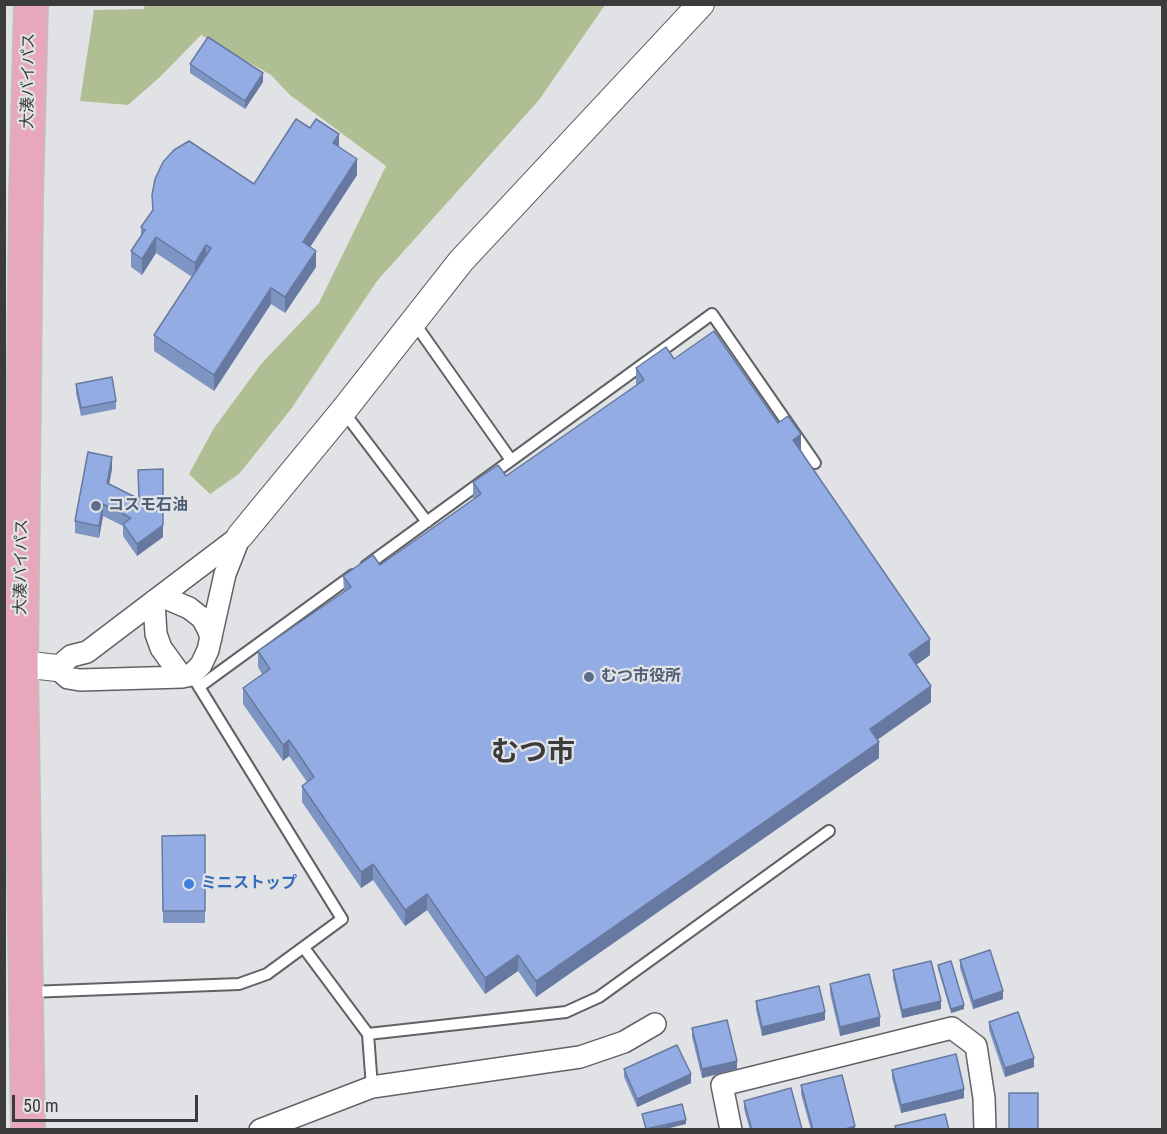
<!DOCTYPE html>
<meta charset="utf-8">
<style>
body{margin:0}
#map{position:relative;width:1167px;height:1134px;overflow:hidden;background:#e1e2e5;font-family:"Roboto Condensed",sans-serif}
canvas{display:block}
.frame{position:absolute;inset:0;border:6px solid #3b3b3c;pointer-events:none}
.scale{position:absolute;left:12px;top:1095px;width:186px;height:27px;box-sizing:border-box;border:3px solid #3b3b3c;border-top:0;padding-left:8px;font-size:18px;line-height:21px;white-space:nowrap;color:#3b3b3c;-webkit-text-stroke:4px #e1e2e5;paint-order:stroke}
</style>
<div id="map">
<canvas width="1167" height="1134"></canvas>
<div class="frame"></div>
<div class="scale">50 m</div>
</div>
<script>
const g = document.querySelector('canvas').getContext('2d');
g.lineJoin = 'round';
function fill(path, color) { g.fillStyle = color; g.fill(path, 'evenodd'); }
const toPath = rows => new Path2D(rows.map(r => 'M' + r).join(''));
function stroke(path, color, width, dash) { g.strokeStyle = color; g.lineWidth = width; g.lineCap = dash ? 'butt' : 'round'; g.setLineDash(dash || []); g.stroke(path); }
function drawText(font, color, halo, rows, align = 'center') {
  g.font = font + ' "Roboto Condensed","Noto Sans JP",sans-serif'; g.lineWidth = 4.5; g.setLineDash([]); g.textBaseline = 'middle'; g.strokeStyle = halo; g.fillStyle = color; for (const [text, x, y, turn = 0] of rows) {
    g.save(); g.translate(x, y); g.rotate((+turn || 0) * Math.PI / 180); g.textAlign = isNaN(turn) ? turn : align; if (halo) g.strokeText(text, 0, 0); g.fillText(text, 0, 0); g.restore();
  }
}
fill(toPath([
 [145,4,605,5,539,100,377,281,291,409,239,474,210,494,189,474,214,428,262,363,319,303,386,166,290,95,271,75,201,35,160,77,128,105,80,101,94,10,144,9]
]), '#b0bf93');
const service = toPath([
 [413,321,511,460],
 [343,411,427,522],
 [366,566,712,314,815,463],
 [199,687,353,575],
 [304,948,368,1034,372,1087],
 [29,992,239,984,267,974,342,919,196,682],
 [368,1034,566,1012,599,997,829,831]
]);
const minor = toPath([
 [240,536,225,574,208,650,201,665,191,675,182,677,80,680,68,678,57,668,71,656,87,652,240,536],
 [161,596,189,608,202,618,208,629,211,638],
 [154,601,156,634,161,648,182,677],
 [260,1130,372,1087,580,1057,624,1042,655,1024],
 [731,1130,722,1085,952,1028,976,1046,984,1098,985,1130]
]);
const tertiary = toPath([
 [240,536,343,411,461,261,701,4],
 [21,664,57,668]
]);
const trunk = toPath([
 [28,1130,21,664,26,198,31,4]
]);
stroke(service, '#616265', 14);
stroke(minor, '#616265', 24);
stroke(tertiary, '#616265', 28);
stroke(trunk, '#c0c0c1', 36);
stroke(service, '#fff', 10);
stroke(minor, '#fff', 21);
stroke(tertiary, '#fff', 26);
stroke(trunk, '#e6a8ba', 33);
fill(toPath([
 [190,64,263,82,245,109,190,73],
 [339,147,357,175,310,247,316,267,285,313,271,304,214,391,154,351,154,335,192,277,156,253,142,275,131,267,131,251,141,236,141,227,254,184],
 [674,359,778,423,801,450,930,655,916,665,931,702,878,739,879,758,536,997,518,971,485,994,427,910,405,926,373,880,361,888,302,802,302,786,307,782,289,756,283,761,243,704,243,688,262,674,258,667,258,651,344,592,343,576,380,565,474,500,473,498,473,482,506,476,636,385,636,368],
 [76,384,116,401,116,409,81,416,76,393],
 [112,469,109,484,163,537,137,556,123,536,123,526,103,516,99,538,75,533,75,521],
 [205,835,205,923,163,923,162,836],
 [960,960,1003,999,973,1009,960,968],
 [938,965,964,1009,951,1013,938,969],
 [893,970,941,1009,902,1018,893,978],
 [830,984,880,1026,840,1036,830,993],
 [756,1001,825,1020,762,1036,756,1009],
 [989,1022,1034,1067,1005,1077,989,1030],
 [692,1028,737,1069,702,1078,692,1037],
 [624,1069,691,1083,637,1107,624,1077],
 [892,1070,964,1098,901,1113,892,1078],
 [801,1085,855,1130,811,1130,801,1094],
 [744,1101,802,1129,750,1130,744,1109]
]), '#7e95c4');
fill(toPath([
 [263,73,263,82,245,109,245,101],
 [339,134,339,150,333,143],
 [357,159,357,175,303,258,303,242],
 [156,237,156,253,142,275,142,259],
 [206,245,206,261,195,279,195,263],
 [316,251,316,267,285,313,285,297],
 [271,288,271,304,214,391,214,375],
 [801,434,801,450,793,456,793,440],
 [112,457,112,469,107,496,107,483],
 [103,504,103,516,99,538,99,526],
 [163,525,163,537,137,556,137,544],
 [930,639,930,655,909,670,909,654],
 [931,686,931,702,870,745,870,729],
 [289,740,289,756,283,761,283,745],
 [879,742,879,758,536,997,536,981],
 [373,864,373,880,361,888,361,872],
 [427,894,427,910,405,926,405,910],
 [518,955,518,971,485,994,485,978],
 [1003,991,1003,999,973,1009,973,1001],
 [941,1001,941,1009,902,1018,902,1010],
 [964,1005,964,1009,951,1013,951,1009],
 [825,1012,825,1020,762,1036,762,1027],
 [880,1017,880,1026,840,1036,840,1027],
 [1034,1058,1034,1067,1005,1077,1005,1068],
 [737,1061,737,1069,702,1078,702,1069],
 [691,1074,691,1083,637,1107,637,1099],
 [964,1089,964,1098,901,1113,901,1105],
 [686,1120,686,1124,662,1130,646,1130],
 [855,1126,855,1130,842,1130]
]), '#6779a0');
const building = toPath([
 [208,37,263,73,245,101,190,64,208,37],
 [296,119,310,128,316,119,339,134,333,143,357,159,303,242,316,251,285,297,271,288,214,375,154,335,211,248,206,245,195,263,156,237,142,259,131,251,145,230,141,227,153,210,152,195,155,179,163,162,174,150,189,141,254,184,296,119],
 [714,331,778,423,788,416,801,434,793,440,930,639,909,654,931,686,870,729,879,742,536,981,518,955,485,978,427,894,405,910,373,864,361,872,302,786,314,777,289,740,283,745,243,688,270,669,258,651,351,587,343,576,373,555,380,565,481,494,473,482,498,465,506,476,644,380,636,368,666,347,674,359,714,331],
 [112,377,116,401,81,408,76,384,112,377],
 [88,452,112,457,107,483,139,499,138,470,163,469,163,525,137,544,123,524,131,518,103,504,99,526,75,521,88,452],
 [205,835,205,911,163,911,162,836,205,835],
 [990,950,1003,991,973,1001,960,960,990,950],
 [931,961,941,1001,902,1010,893,970,931,961],
 [951,961,964,1005,951,1009,938,965,951,961],
 [869,974,880,1017,840,1027,830,984,869,974],
 [819,986,825,1012,762,1027,756,1001,819,986],
 [1018,1012,1034,1058,1005,1068,989,1022,1018,1012],
 [727,1020,737,1061,702,1069,692,1028,727,1020],
 [677,1045,691,1074,637,1099,624,1069,677,1045],
 [956,1054,964,1089,901,1105,892,1070,956,1054],
 [842,1075,855,1126,842,1130,813,1130,801,1085,842,1075],
 [791,1088,802,1129,752,1130,744,1101,791,1088],
 [1009,1093,1038,1093,1038,1130,1009,1130,1009,1093],
 [682,1104,686,1120,646,1129,642,1114,682,1104],
 [945,1114,949,1130,896,1130,895,1126,945,1114]
]);
fill(building, '#93ade4');
stroke(building, '#6779a0', 1.5);
for (const [x, y, r, color] of [
 [96,506,6,"#5c6f8a"],
 [589,677,6,"#5c6f8a"],
 [189,884,6,"#3f7fe0"]
]) { const dot = new Path2D(); dot.arc(x, y, r, 0, 2 * Math.PI); g.fillStyle = color; g.fill(dot); stroke(dot, '#e1e2e5', 2); }
drawText('16px', '#3b3b3c', '#e1e2e5', [
 ["大湊バイパス",29,81,-89],
 ["大湊バイパス",22,567,-89]
]);
drawText('bold 16px', '#4e5e75', '#e1e2e5', [
 ["コスモ石油",108,506],
 ["むつ市役所",601,677]
], 'left');
drawText('bold 16px', '#366cbe', '#e1e2e5', [
 ["ミニストップ",201,884]
], 'left');
drawText('bold 28px', '#3b3b3c', '#e1e2e5', [
 ["むつ市",533,754]
]);
</script>
